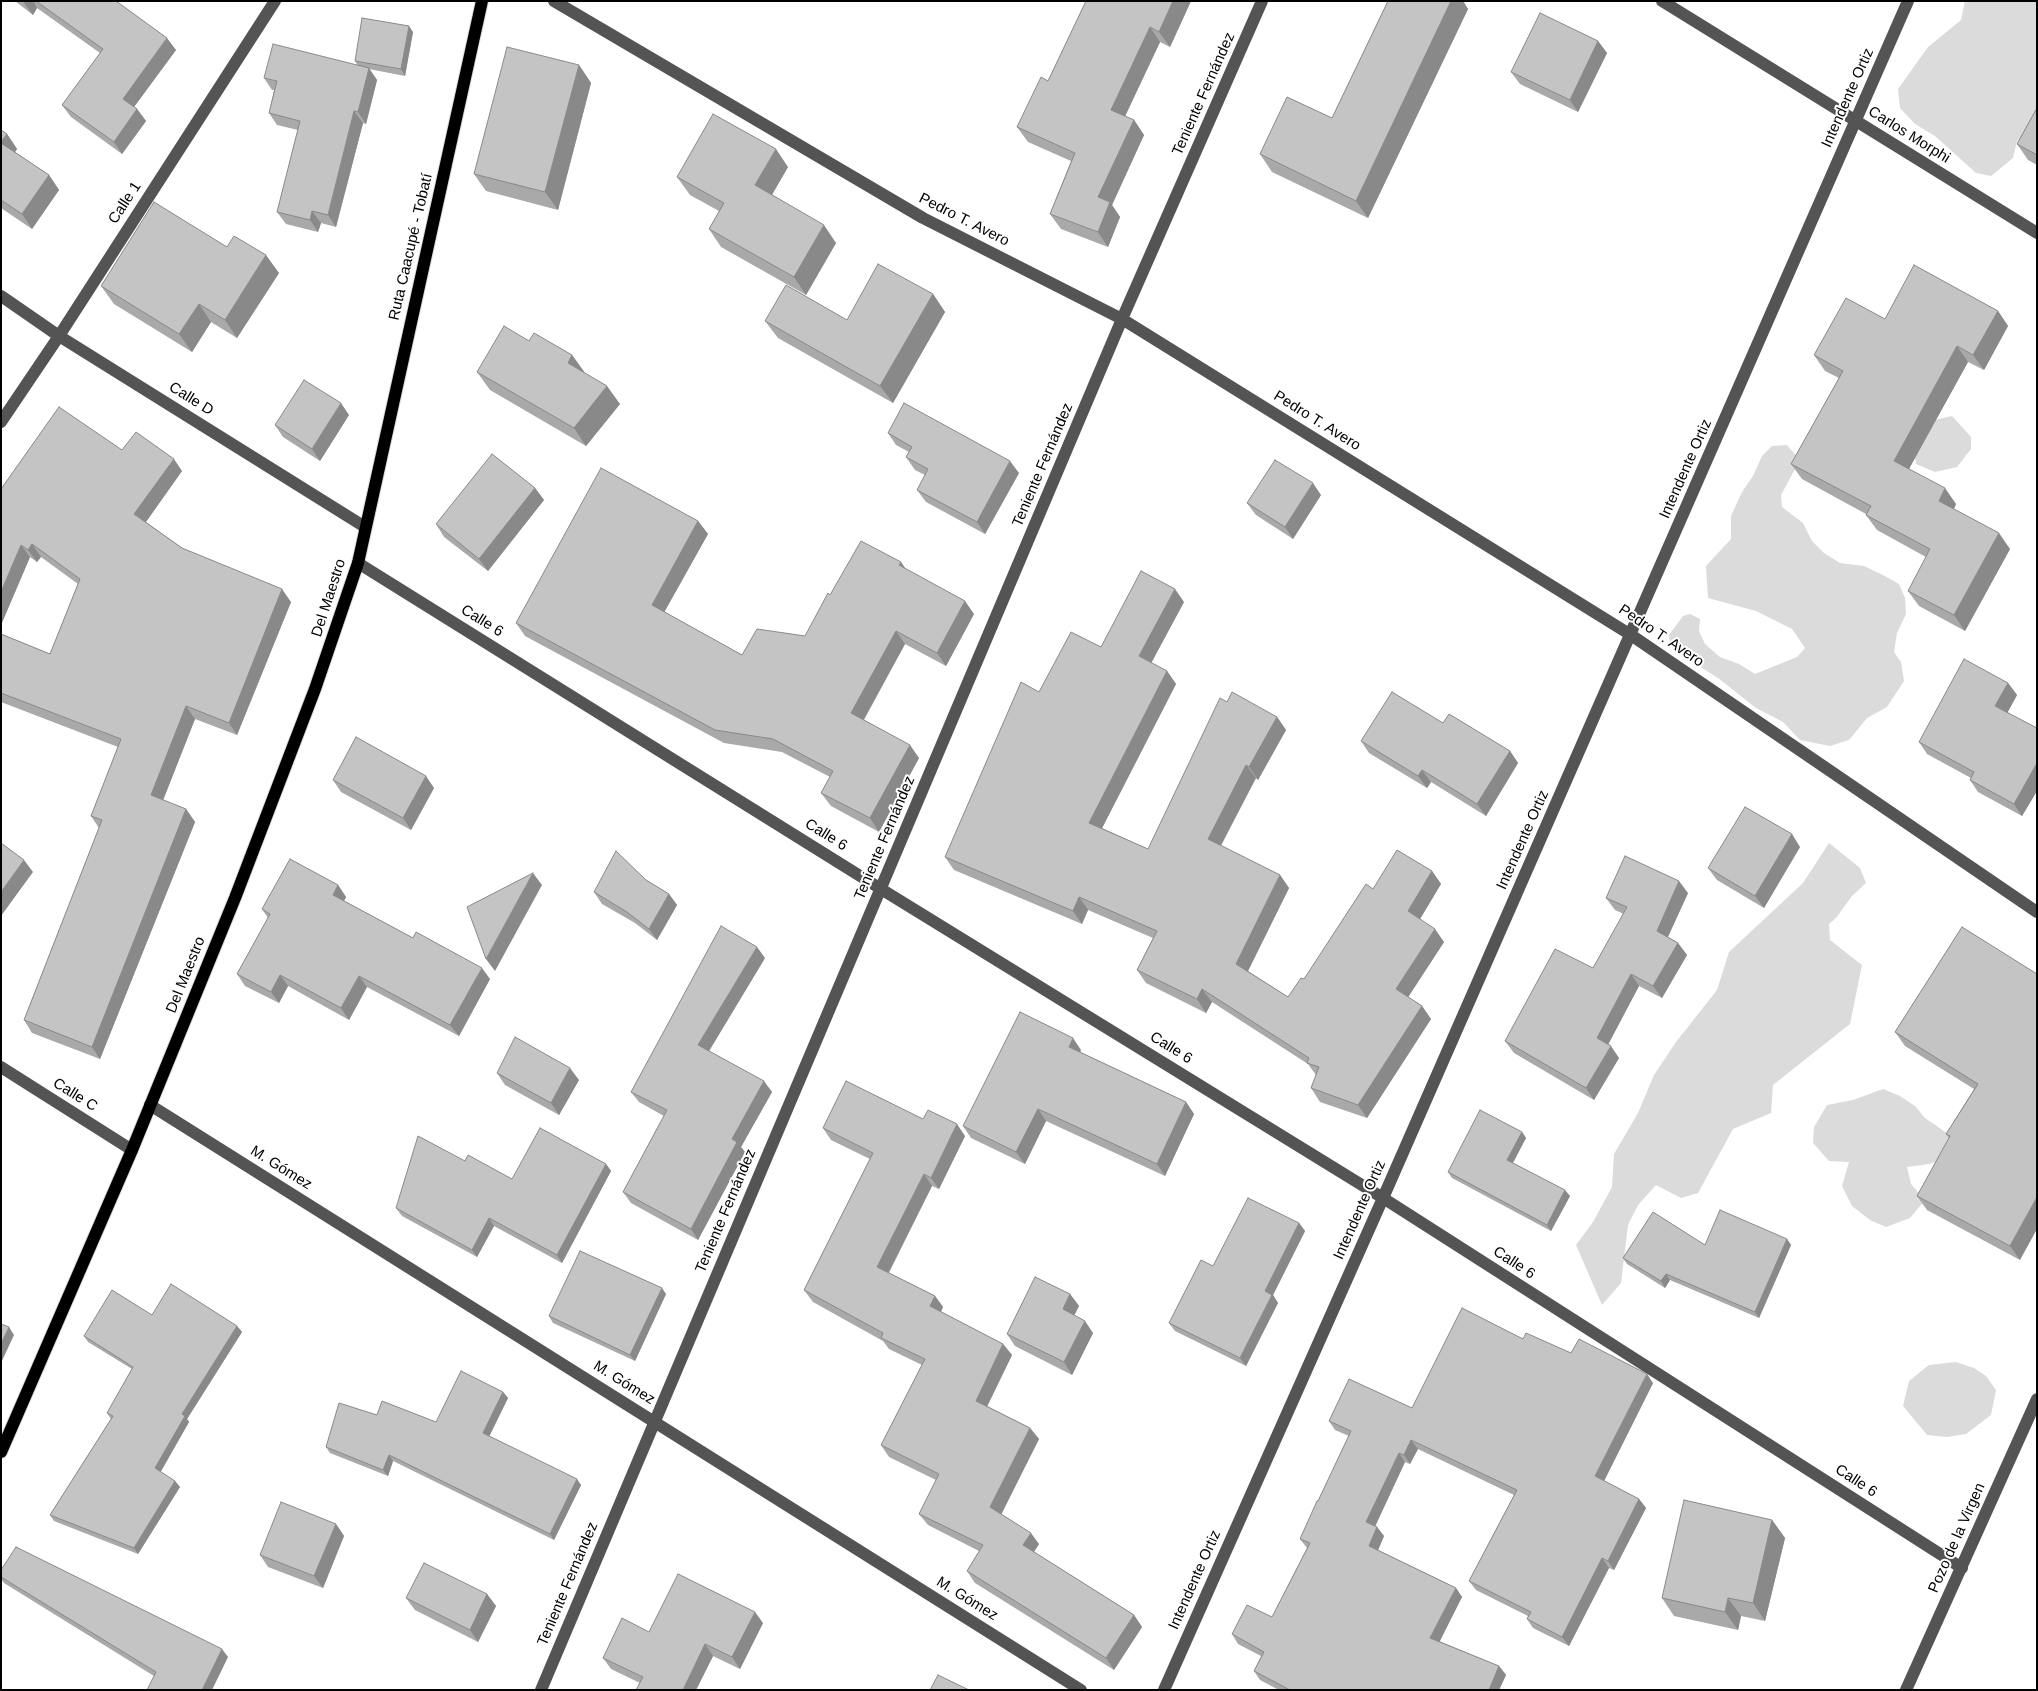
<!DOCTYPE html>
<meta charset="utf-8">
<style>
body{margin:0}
#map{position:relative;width:2038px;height:1691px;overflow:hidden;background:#fff;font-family:Helvetica,sans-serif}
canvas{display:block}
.frame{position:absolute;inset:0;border:2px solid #000;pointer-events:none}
</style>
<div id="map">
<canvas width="2038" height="1691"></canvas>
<div class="frame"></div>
</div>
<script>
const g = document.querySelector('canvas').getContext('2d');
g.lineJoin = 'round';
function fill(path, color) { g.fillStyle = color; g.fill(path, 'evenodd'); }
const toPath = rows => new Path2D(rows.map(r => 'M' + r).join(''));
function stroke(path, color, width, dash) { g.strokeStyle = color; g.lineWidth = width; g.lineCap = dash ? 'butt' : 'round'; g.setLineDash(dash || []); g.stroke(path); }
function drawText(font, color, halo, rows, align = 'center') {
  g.font = font + ' Helvetica,sans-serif'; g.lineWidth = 4; g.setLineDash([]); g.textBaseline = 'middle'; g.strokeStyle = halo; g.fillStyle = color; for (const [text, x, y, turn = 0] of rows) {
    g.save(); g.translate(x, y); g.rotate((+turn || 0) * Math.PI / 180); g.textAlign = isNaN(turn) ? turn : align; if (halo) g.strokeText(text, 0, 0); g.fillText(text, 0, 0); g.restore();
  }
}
fill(toPath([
 [1965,1,2037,1,2037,123,2017,141,2013,158,1991,176,1976,173,1935,136,1915,124,1900,108,1898,89,1928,47,1961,20],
 [1952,416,1971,437,1971,449,1957,467,1935,472,1916,464,1912,438,1930,421],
 [1787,445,1800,460,1781,495,1782,507,1803,523,1812,541,1824,553,1840,563,1864,566,1883,575,1899,584,1905,598,1906,614,1897,633,1894,652,1901,662,1904,681,1887,707,1867,718,1849,740,1830,746,1800,740,1783,722,1756,708,1718,678,1699,666,1689,655,1670,646,1669,635,1683,616,1690,614,1700,619,1699,631,1705,644,1720,657,1739,664,1755,674,1797,657,1805,648,1792,629,1756,611,1708,598,1706,566,1731,539,1731,516,1742,492,1753,476,1762,456,1772,446],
 [1829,843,1860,868,1866,883,1852,896,1836,918,1829,924,1830,940,1862,965,1850,1024,1773,1085,1771,1113,1733,1129,1698,1193,1681,1198,1656,1185,1638,1205,1628,1225,1621,1283,1602,1305,1576,1245,1593,1222,1612,1187,1614,1154,1638,1113,1654,1075,1676,1042,1717,990,1729,952,1803,883],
 [1883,1089,1900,1096,1915,1106,1925,1118,1951,1136,1948,1158,1929,1164,1907,1167,1911,1184,1925,1200,1910,1218,1886,1227,1870,1220,1852,1206,1842,1186,1849,1162,1829,1161,1813,1143,1814,1127,1827,1105,1853,1100],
 [1956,1362,1974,1368,1986,1376,1996,1390,1991,1415,1966,1434,1947,1437,1927,1435,1903,1406,1909,1381,1929,1365]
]), '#dbdbdb');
const major = toPath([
 [1,1452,132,1150,235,898,315,689,358,563,482,1]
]);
stroke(major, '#dbdbdb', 14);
stroke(toPath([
 [554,1,923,218,1122,319,1631,635,2037,912],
 [1662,1,2037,233],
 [1,296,59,336,365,527],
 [1,422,59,336,275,1],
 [358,563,881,889,1383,1198,1962,1568],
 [1,1067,132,1150],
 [150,1105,1081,1690],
 [541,1690,1122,319,1262,1],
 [1164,1690,1383,1198,1908,1],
 [1906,1690,2037,1399]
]), '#545454', 12);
stroke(major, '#000', 12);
fill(toPath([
 [15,1,116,1,176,50,134,107,137,109,146,121,122,154,71,117,62,105,100,53,37,8,33,15],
 [1086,1,1191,1,1170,47,1160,42,1125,116,1134,120,1144,135,1112,205,1120,217,1108,247,1061,229,1050,214,1071,161,1028,142,1017,127,1048,81],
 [1388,1,1463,1,1468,9,1368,218,1272,172,1260,154,1332,118],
 [413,32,405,76,369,69,377,80,366,124,363,123,336,227,321,223,318,232,286,224,277,212,298,130,277,125,269,113,274,90,272,90,264,78,358,66,355,61],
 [1598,41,1607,53,1578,112,1520,84,1511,72],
 [579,65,591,83,558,210,486,191,474,174],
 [2037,108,2037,165,2028,160,2017,144],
 [1,130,7,134,17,149,15,152,49,175,59,190,32,229,1,208],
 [788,167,772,195,836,243,806,295,721,247,709,229,719,211,690,195,677,177],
 [227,247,279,273,237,338,211,322,192,352,114,304,101,286],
 [933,294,945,312,893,403,778,338,765,321,847,320],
 [1998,311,2008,326,1984,370,1968,362,1909,469,1956,504,1954,509,2010,549,1965,631,1919,606,1908,591,1926,557,1877,530,1866,515,1866,514,1802,479,1791,464,1839,378,1825,371,1814,355,1885,319],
 [529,341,572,355,585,373,620,404,586,446,490,390,477,372],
 [349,415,320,461,283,437,275,425],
 [888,433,1019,473,985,534,926,502,917,490,925,475,915,470,906,457,909,452,896,445],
 [122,450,182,471,146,522,182,548,291,602,237,735,195,719,163,800,186,809,195,822,100,1059,32,1033,24,1020,99,828,91,816,118,747,1,702,1,634,50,654,78,584,41,557,37,562,30,557,1,625,1,489],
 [535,488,544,500,488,571,444,537,436,524],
 [1321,495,1293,539,1256,515,1247,503],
 [698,521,708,534,664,612,742,655,805,636,830,595,906,569,974,614,946,666,905,644,864,720,919,758,879,832,831,806,821,793,830,777,782,752,724,743,525,636,516,623],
 [1184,602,1151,663,1167,671,1176,684,1102,828,1148,849,1227,702,1277,717,1286,730,1258,780,1256,778,1221,846,1280,875,1289,888,1248,971,1288,997,1304,979,1373,889,1432,871,1441,884,1420,919,1444,942,1408,997,1422,1006,1431,1019,1367,1118,1320,1102,1311,1088,1316,1075,1308,1064,1212,1002,1206,1013,1146,983,1137,970,1153,938,1088,910,1082,924,954,870,945,857,1039,692,1101,647],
 [2008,683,2017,695,2007,713,2037,728,2037,791,2022,816,1978,792,1970,780,1971,778,1927,754,1919,742],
 [1443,723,1510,751,1518,763,1486,816,1431,782,1427,788,1369,753,1361,741],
 [333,780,434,788,411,830,341,792],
 [1800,847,1764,908,1717,880,1708,868],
 [646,880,669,894,677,905,657,940,635,923,602,904,594,892],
 [338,885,346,897,344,901,490,979,459,1036,367,987,349,1020,288,986,279,1003,245,986,237,974,268,918,262,909],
 [1688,893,1668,937,1678,943,1687,955,1662,998,1639,986,1608,1045,1619,1058,1594,1100,1514,1053,1505,1041,1593,968,1624,914,1615,910,1606,898],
 [1962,927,2020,1260,1927,1210,1917,1196,1949,1138,1946,1134,1974,1089,1905,1046,1895,1032],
 [765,958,709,1051,772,1092,741,1147,745,1152,698,1240,631,1203,623,1192,664,1116,639,1102,631,1092],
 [1081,1050,1080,1052,1186,1102,1194,1114,1165,1176,1046,1121,1025,1164,971,1138,963,1126],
 [497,1073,579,1080,559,1115,505,1085],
 [923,1119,965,1136,939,1189,932,1186,889,1273,935,1296,943,1307,941,1312,1003,1344,1012,1355,987,1406,1030,1428,1039,1439,1001,1514,1039,1544,1034,1552,1134,1615,1142,1627,1114,1670,975,1583,967,1571,979,1551,928,1525,919,1514,936,1480,889,1457,881,1445,922,1365,889,1349,883,1341,813,1302,804,1290,870,1159,831,1140,823,1128],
 [1522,1132,1526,1138,1513,1163,1570,1196,1551,1231,1452,1178,1448,1172],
 [465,1161,512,1179,606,1164,611,1171,562,1263,494,1226,477,1257,402,1216,396,1208],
 [1299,1223,1305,1231,1273,1295,1278,1303,1246,1366,1175,1331,1169,1323,1213,1266],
 [1787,1239,1791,1245,1759,1318,1670,1280,1665,1288,1627,1264,1623,1258,1705,1245],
 [666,1294,635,1361,553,1323,549,1316],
 [1070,1294,1079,1306,1074,1315,1093,1333,1072,1375,1015,1346,1007,1334],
 [152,1315,237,1326,242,1332,187,1419,189,1422,160,1472,175,1481,180,1487,138,1554,54,1521,50,1515,111,1419,107,1413,132,1369,88,1342,84,1336],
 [1523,1339,1571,1353,1653,1383,1604,1481,1639,1499,1646,1508,1614,1570,1609,1568,1569,1646,1533,1628,1527,1619,1528,1616,1476,1590,1469,1581,1514,1495,1418,1449,1410,1464,1405,1462,1375,1526,1377,1527,1384,1536,1378,1550,1456,1588,1462,1597,1439,1641,1499,1666,1506,1675,1499,1690,1279,1690,1260,1680,1254,1671,1261,1656,1238,1644,1232,1634,1272,1617,1307,1548,1300,1539,1349,1436,1335,1430,1329,1421,1412,1408],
 [503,1392,508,1398,489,1436,581,1485,554,1540,393,1461,388,1476,330,1453,326,1447,377,1415,436,1422],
 [1772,1520,1785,1538,1765,1621,1741,1616,1738,1630,1674,1616,1662,1598],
 [336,1524,344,1536,323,1588,268,1567,260,1555],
 [1,1570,228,1657,154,1676,4,1583,1,1579],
 [487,1594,496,1606,478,1642,415,1610,406,1598],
 [763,1623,740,1669,713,1656,696,1690,636,1690,640,1683,611,1669,603,1658,649,1632]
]), '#a9a9a9');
fill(toPath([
 [25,1,33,1,37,8,33,15,24,3],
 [1173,1,1191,1,1170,47,1159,32],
 [1451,1,1463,1,1468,9,1368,218,1356,201],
 [409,26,413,32,405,76,401,69],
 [1150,27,1160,42,1121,125,1111,110],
 [167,38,176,50,131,111,123,99],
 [1598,41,1607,53,1578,112,1570,100],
 [579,65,591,83,558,210,545,192],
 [369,68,377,80,366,124,358,112],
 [137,109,146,121,122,154,114,142],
 [354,111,363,123,336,227,328,215],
 [1134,120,1144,135,1112,205,1120,217,1108,247,1098,232,1098,197],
 [7,134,17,149,11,158,1,144,1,142],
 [776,149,788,167,767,203,755,185],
 [49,175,59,190,32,229,22,214],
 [312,211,321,223,318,232,310,220],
 [824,225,836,243,806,295,794,277],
 [266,255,279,273,237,338,225,320],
 [933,294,945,312,893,403,880,386],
 [199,304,211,322,192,352,179,334],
 [1998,311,2008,326,1984,370,1973,355],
 [1957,346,1968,362,1905,476,1894,461],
 [572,355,585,373,568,363],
 [607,386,620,404,586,446,574,428],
 [341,403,349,415,320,461,312,449],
 [174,459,182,471,143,526,134,514],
 [1010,461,1019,473,985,534,977,522],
 [1313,483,1321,495,1293,539,1285,527],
 [535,488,544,500,488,571,479,559],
 [1945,488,1956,504,1950,517,1939,501],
 [698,521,708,534,661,618,652,605],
 [1999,533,2010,549,1965,631,1954,615],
 [32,544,41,557,37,562,28,550],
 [21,545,30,557,1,625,1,592],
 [901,562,910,575,899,565],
 [282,589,291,602,237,735,229,723],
 [1175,589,1184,602,1148,669,1139,656],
 [965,601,974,614,946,666,937,653],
 [896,631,905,644,860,726,851,713],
 [1167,671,1176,684,1098,836,1089,823],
 [2008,683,2017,695,2004,719,1995,706],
 [186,706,195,719,160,808,151,795],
 [1277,717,1286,730,1258,780,1249,767],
 [910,745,919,758,879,832,870,818],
 [1510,751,1518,763,1486,816,1477,804],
 [2037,763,2037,791,2022,816,2014,804],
 [1246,765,1256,778,1217,852,1208,839],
 [1422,770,1431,782,1427,788,1418,776],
 [426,776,434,788,411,830,403,818],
 [186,809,195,822,100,1059,92,1047],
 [1792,834,1800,847,1764,908,1755,896],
 [24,860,33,872,1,916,1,892],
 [1432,871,1441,884,1417,924,1408,911],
 [533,873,542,885,495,971,486,959],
 [1280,875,1289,888,1245,977,1236,964],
 [1679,881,1688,893,1665,943,1657,931],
 [338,885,346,897,341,906,333,895],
 [669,894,677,905,657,940,649,929],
 [1079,897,1088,910,1082,924,1073,911],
 [1435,929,1444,942,1405,1002,1396,989],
 [1678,943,1687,955,1662,998,1653,986],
 [757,947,765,958,706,1056,698,1045],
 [482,968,490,979,459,1036,450,1025],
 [1631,974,1639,986,1605,1050,1597,1038],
 [280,975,288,986,279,1003,271,992],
 [359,976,367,987,349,1020,341,1008],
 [1202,989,1212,1002,1206,1013,1197,999],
 [1422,1006,1431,1019,1367,1118,1358,1105],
 [1073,1038,1081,1050,1077,1059,1069,1047],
 [1611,1046,1619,1058,1594,1100,1586,1088],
 [570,1068,579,1080,559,1115,551,1103],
 [764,1081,772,1092,741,1147,745,1152,698,1240,691,1229,732,1139],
 [1186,1102,1194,1114,1165,1176,1157,1164],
 [1038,1109,1046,1121,1025,1164,1016,1152],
 [957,1124,965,1136,939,1189,931,1178],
 [1522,1132,1526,1138,1511,1166,1507,1160],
 [606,1164,611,1171,562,1263,557,1255],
 [924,1174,932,1186,885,1279,877,1267],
 [1565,1190,1570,1196,1551,1231,1547,1225],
 [2037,1197,2037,1229,2020,1260,2010,1246],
 [489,1218,494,1226,477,1257,472,1250],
 [1299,1223,1305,1231,1273,1295,1278,1303,1246,1366,1240,1358,1265,1291],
 [1787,1239,1791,1245,1759,1318,1755,1312],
 [1666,1274,1670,1280,1665,1288,1661,1281],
 [662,1288,666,1294,635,1361,630,1355],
 [1070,1294,1079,1306,1071,1322,1063,1309],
 [935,1296,943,1307,938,1318,930,1306],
 [1085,1321,1093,1333,1072,1375,1064,1362],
 [237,1326,242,1332,187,1419,189,1422,159,1475,155,1468,182,1414],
 [9,1327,14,1335,1,1363,1,1344],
 [1003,1344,1012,1355,984,1413,976,1401],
 [1647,1374,1653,1383,1602,1485,1595,1476],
 [503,1392,508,1398,488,1439,483,1433],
 [1030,1428,1039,1439,999,1519,990,1507],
 [1411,1440,1418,1449,1410,1464,1404,1455],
 [1399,1453,1405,1462,1373,1531,1366,1522],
 [389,1455,393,1461,388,1476,383,1470],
 [577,1479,581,1485,554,1540,550,1534],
 [175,1481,180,1487,138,1554,134,1548],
 [1639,1499,1646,1508,1614,1570,1608,1561],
 [1772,1520,1785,1538,1765,1621,1753,1603],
 [336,1524,344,1536,323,1588,314,1576],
 [1377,1527,1384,1536,1376,1555,1369,1546],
 [1031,1533,1039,1544,1031,1556,1023,1545],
 [1602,1558,1609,1568,1569,1646,1562,1637],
 [1456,1588,1462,1597,1437,1647,1430,1638],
 [487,1594,496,1606,478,1642,470,1630],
 [1728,1598,1741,1616,1738,1630,1725,1612],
 [755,1612,763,1623,740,1669,732,1657],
 [1134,1615,1142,1627,1114,1670,1106,1658],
 [705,1644,713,1656,696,1690,683,1690],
 [222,1649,228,1657,212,1690,202,1690],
 [1499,1666,1506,1675,1499,1690,1489,1690]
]), '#898989');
const building = toPath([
 [36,1,116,1,167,38,123,99,137,109,114,142,62,105,103,49,36,1],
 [1086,1,1173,1,1159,32,1150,27,1111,110,1134,120,1098,197,1110,202,1098,232,1050,214,1075,153,1017,127,1041,77,1048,81,1086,1],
 [1388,1,1451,1,1356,201,1260,154,1287,97,1332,118,1388,1],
 [1540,13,1598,41,1570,100,1511,72,1540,13],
 [362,18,409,26,401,69,355,61,362,18],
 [273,44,369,68,358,112,354,111,328,215,312,211,310,220,277,212,300,121,269,113,277,81,264,78,273,44],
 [507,47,579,65,545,192,474,174,507,47],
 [2037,108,2037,155,2017,144,2037,108],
 [713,114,776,149,755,185,824,225,794,277,709,229,724,203,677,177,713,114],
 [1,130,7,134,1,142,1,130],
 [1,143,49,175,22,214,1,200,1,143],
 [154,202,227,247,234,236,266,255,225,320,199,304,179,334,101,286,154,202],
 [878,264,933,294,880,386,765,321,786,285,847,320,878,264],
 [1914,265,1998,311,1973,355,1957,346,1894,461,1945,488,1939,501,1999,533,1954,615,1908,591,1930,549,1866,515,1871,506,1791,464,1843,371,1814,355,1846,298,1885,319,1914,265],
 [504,326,529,341,534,333,572,355,568,363,607,386,574,428,477,372,504,326],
 [304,380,341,403,312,449,275,425,304,380],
 [904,403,1010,461,977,522,917,490,928,469,906,457,912,447,888,433,904,403],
 [59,407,122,450,136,432,174,459,134,514,182,548,282,589,229,723,186,706,151,795,186,809,92,1047,24,1020,102,820,91,816,121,739,1,693,1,634,50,654,80,579,32,544,28,550,21,545,1,592,1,489,59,407],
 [492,454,535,488,479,559,436,524,492,454],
 [1275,460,1313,483,1285,527,1247,503,1275,460],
 [601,468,698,521,652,605,742,655,757,629,805,636,828,593,830,595,861,541,901,562,899,565,965,601,937,653,896,631,851,713,910,745,870,818,821,793,833,771,773,739,715,730,516,623,601,468],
 [1141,571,1175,589,1139,656,1167,671,1089,823,1148,849,1220,698,1227,702,1232,692,1277,717,1249,767,1246,765,1208,839,1280,875,1236,964,1288,997,1301,978,1304,979,1366,884,1373,889,1397,850,1432,871,1408,911,1435,929,1396,989,1422,1006,1358,1105,1311,1088,1319,1067,1307,1063,1309,1058,1202,989,1197,999,1137,970,1157,931,1079,897,1073,911,945,857,1021,682,1039,692,1071,632,1101,647,1141,571],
 [1964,659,2008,683,1995,706,2037,728,2037,763,2014,804,1970,780,1974,772,1919,742,1964,659],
 [1392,692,1443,723,1449,714,1510,751,1477,804,1422,770,1418,776,1361,741,1392,692],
 [356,737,426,776,403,818,333,780,356,737],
 [1745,807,1792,834,1755,896,1708,868,1745,807],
 [1,843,24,860,1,892,1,843],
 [616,851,646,880,669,894,649,929,627,912,594,892,616,851],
 [1625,856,1679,881,1657,931,1678,943,1653,986,1631,974,1597,1038,1611,1046,1586,1088,1505,1041,1555,949,1593,968,1627,907,1606,898,1625,856],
 [290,859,338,885,333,895,413,938,416,932,482,968,450,1025,359,976,341,1008,280,975,271,992,237,974,270,914,262,909,290,859],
 [533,873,486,959,467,907,533,873],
 [721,926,757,947,698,1045,764,1081,732,1139,737,1142,691,1229,623,1192,667,1110,631,1092,721,926],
 [1962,927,2037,974,2037,1197,2010,1246,1917,1196,1950,1136,1946,1134,1978,1084,1895,1032,1962,927],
 [1020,1012,1073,1038,1069,1047,1186,1102,1157,1164,1038,1109,1016,1152,963,1126,1020,1012],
 [515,1037,570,1068,551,1103,497,1073,515,1037],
 [846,1081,923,1119,928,1110,957,1124,931,1178,924,1174,877,1267,935,1296,930,1306,1003,1344,976,1401,1030,1428,990,1507,1031,1533,1023,1545,1134,1615,1106,1658,967,1571,983,1545,919,1514,939,1474,881,1445,925,1359,881,1338,883,1333,804,1290,873,1153,823,1128,846,1081],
 [1480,1110,1522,1132,1507,1160,1565,1190,1547,1225,1448,1172,1480,1110],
 [540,1128,606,1164,557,1255,489,1218,472,1250,396,1208,418,1136,465,1161,468,1155,512,1179,540,1128],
 [1248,1198,1299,1223,1265,1291,1272,1295,1240,1358,1169,1323,1201,1260,1213,1266,1248,1198],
 [1720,1210,1787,1239,1755,1312,1666,1274,1661,1281,1623,1258,1653,1212,1705,1245,1720,1210],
 [580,1251,662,1288,630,1355,549,1316,580,1251],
 [1035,1277,1070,1294,1063,1309,1085,1321,1064,1362,1007,1334,1035,1277],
 [171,1284,237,1326,182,1414,185,1416,155,1468,175,1481,134,1548,50,1515,113,1416,107,1413,133,1367,84,1336,112,1290,152,1315,171,1284],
 [1462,1308,1523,1339,1526,1333,1571,1353,1579,1339,1647,1374,1595,1476,1639,1499,1608,1561,1602,1558,1562,1637,1527,1619,1531,1612,1469,1581,1517,1490,1411,1440,1404,1455,1399,1453,1366,1522,1377,1527,1369,1546,1456,1588,1430,1638,1499,1666,1489,1690,1290,1690,1254,1671,1264,1652,1232,1634,1247,1605,1272,1617,1310,1543,1300,1539,1317,1501,1318,1501,1351,1431,1329,1421,1349,1379,1412,1408,1462,1308],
 [1,1324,9,1327,1,1344,1,1324],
 [461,1371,503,1392,483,1433,577,1479,550,1534,389,1455,383,1470,326,1447,339,1403,377,1415,382,1401,436,1422,461,1371],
 [1684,1500,1772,1520,1753,1603,1728,1598,1725,1612,1662,1598,1684,1500],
 [281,1502,336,1524,314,1576,260,1555,281,1502],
 [16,1547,222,1649,202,1690,147,1690,156,1672,1,1577,1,1570,16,1547],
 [424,1563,487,1594,470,1630,406,1598,424,1563],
 [678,1574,755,1612,732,1657,705,1644,683,1690,636,1690,643,1677,603,1658,622,1618,649,1632,678,1574],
 [938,1675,969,1690,930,1690,938,1675]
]);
fill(building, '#c4c4c4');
stroke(building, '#898989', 1);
drawText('15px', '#000', '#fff', [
 ["Teniente Fernández",1204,94,-66],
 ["Intendente Ortiz",1848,98,-66],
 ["Carlos Morphi",1909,135,32],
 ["Calle 1",125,203,-57],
 ["Pedro T. Avero",964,220,27],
 ["Ruta Caacupé - Tobatí",411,247,-77],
 ["Calle D",191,399,32],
 ["Pedro T. Avero",1317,421,32],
 ["Teniente Fernández",1043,465,-67],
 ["Intendente Ortiz",1686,469,-66],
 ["Del Maestro",329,598,-72],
 ["Calle 6",482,621,32],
 ["Pedro T. Avero",1661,636,34],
 ["Calle 6",826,835,32],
 ["Teniente Fernández",885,838,-67],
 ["Intendente Ortiz",1523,840,-66],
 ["Del Maestro",186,975,-68],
 ["Calle 6",1171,1048,32],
 ["Calle C",75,1095,32],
 ["M. Gómez",281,1168,32],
 ["Intendente Ortiz",1360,1210,-66],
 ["Teniente Fernández",726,1211,-67],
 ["Calle 6",1514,1263,33],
 ["M. Gómez",624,1383,32],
 ["Calle 6",1856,1481,33],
 ["Pozo de la Virgen",1957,1538,-66],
 ["Intendente Ortiz",1195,1580,-66],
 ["Teniente Fernández",568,1584,-67],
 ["M. Gómez",967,1599,32]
]);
</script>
